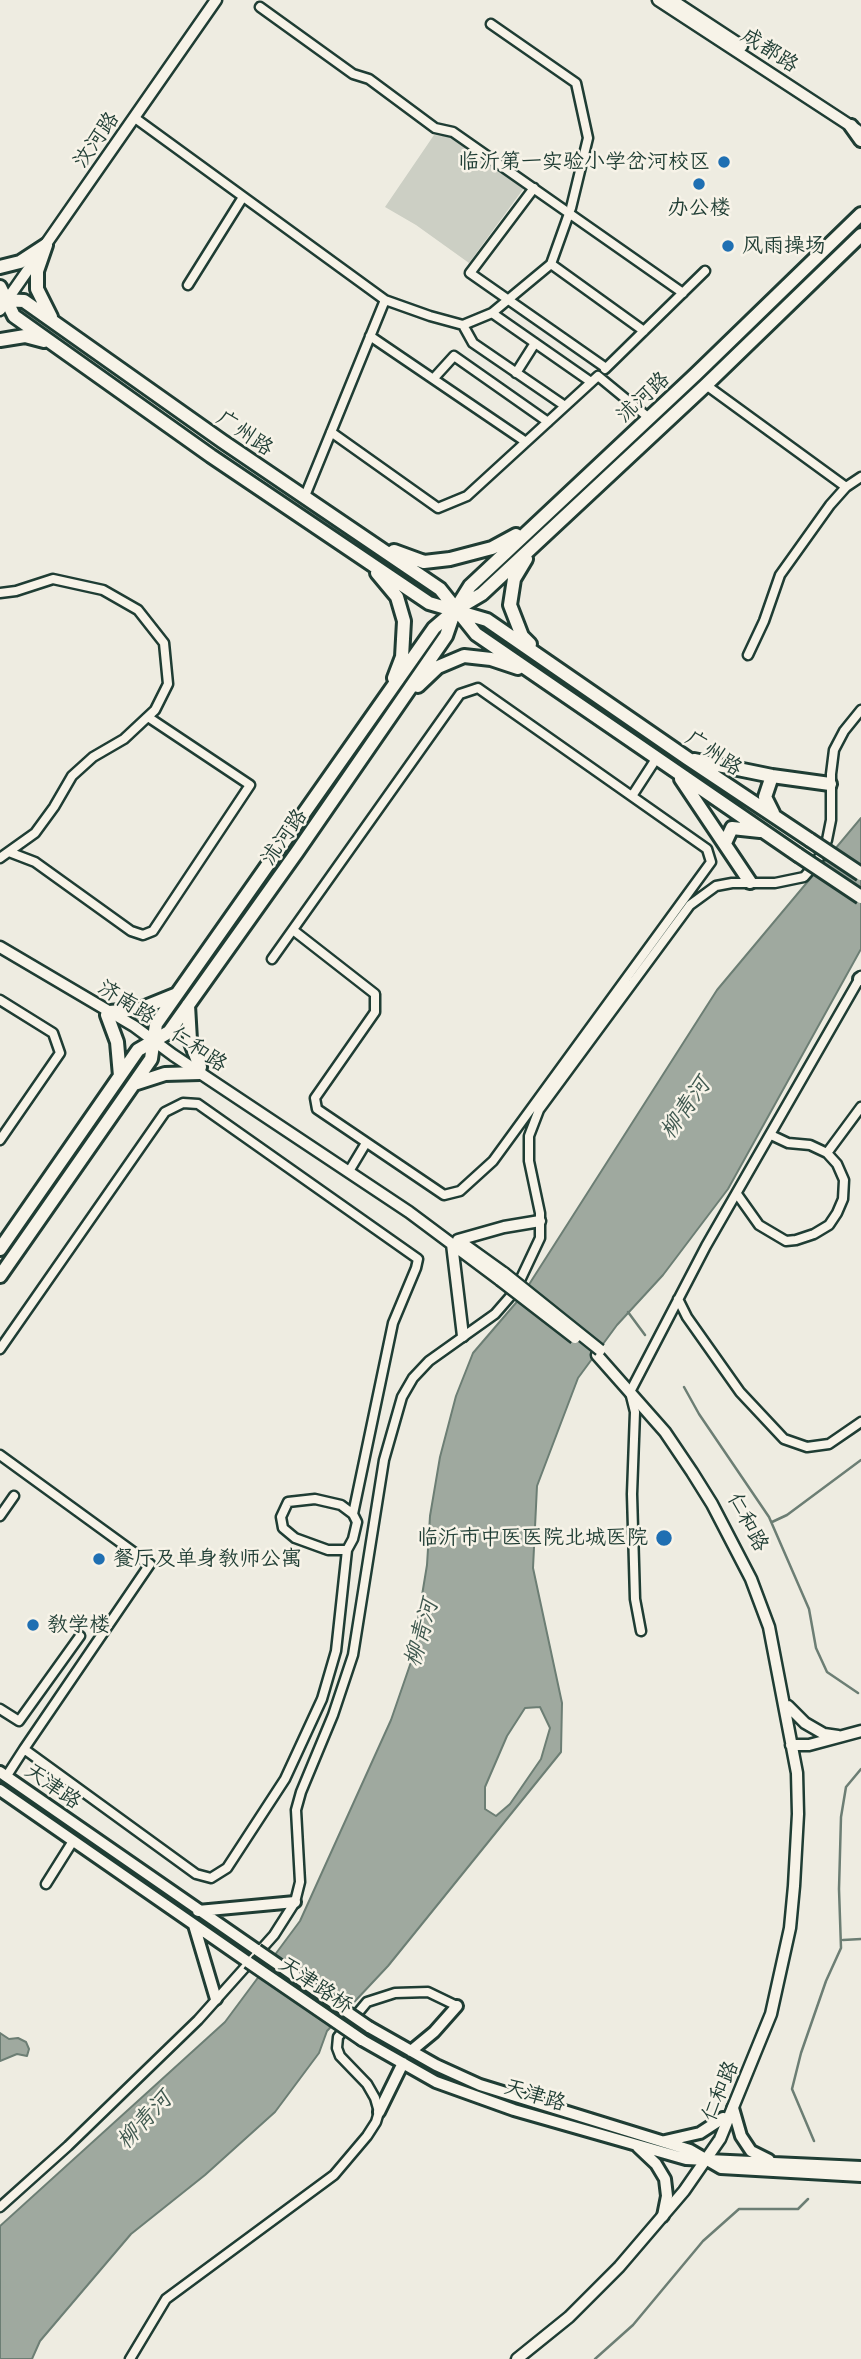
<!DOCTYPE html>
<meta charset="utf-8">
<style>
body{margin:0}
canvas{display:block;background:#eeece1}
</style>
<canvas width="861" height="2359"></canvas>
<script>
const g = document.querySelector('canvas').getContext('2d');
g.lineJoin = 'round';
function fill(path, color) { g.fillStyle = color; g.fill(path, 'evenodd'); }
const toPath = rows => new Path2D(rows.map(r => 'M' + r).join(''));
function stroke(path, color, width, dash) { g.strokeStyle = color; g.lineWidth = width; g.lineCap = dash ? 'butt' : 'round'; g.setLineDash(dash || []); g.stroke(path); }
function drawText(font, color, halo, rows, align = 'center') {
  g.font = font + ' Mali,"LXGW WenKai TC",sans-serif'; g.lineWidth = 5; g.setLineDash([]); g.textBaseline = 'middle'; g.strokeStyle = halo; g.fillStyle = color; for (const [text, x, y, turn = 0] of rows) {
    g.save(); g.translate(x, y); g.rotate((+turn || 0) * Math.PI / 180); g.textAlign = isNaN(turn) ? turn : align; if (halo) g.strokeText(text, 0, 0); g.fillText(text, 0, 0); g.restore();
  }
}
fill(toPath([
 [434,135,452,137,524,188,469,263,416,225,385,207]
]), '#cccfc4');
const water = toPath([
 [861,818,861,949,728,1189,663,1275,617,1325,578,1378,537,1486,533,1568,562,1703,561,1752,388,1966,327,2031,319,2053,275,2112,205,2175,131,2234,40,2341,32,2359,0,2359,0,2226,225,2022,300,1921,391,1720,411,1662,427,1565,430,1516,440,1457,456,1396,473,1353,521,1297,717,990,861,818],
 [540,1707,550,1728,541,1759,510,1804,496,1816,485,1809,485,1787,507,1736,525,1708,540,1707],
 [0,2033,9,2039,18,2038,26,2042,29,2049,27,2056,17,2054,0,2061,0,2033]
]);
fill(water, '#9fa99f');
stroke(water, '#6c7e74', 2);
stroke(toPath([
 [628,1312,645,1335],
 [684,1387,699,1414,769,1517,809,1609,816,1648,827,1672,858,1693],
 [772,1522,787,1515,861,1460],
 [843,1940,861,1939],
 [814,2141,792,2089,801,2053,826,1981,841,1948,839,1889,841,1817,846,1787,861,1769],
 [595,2359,633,2325,703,2241,739,2209,798,2209,808,2199]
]), '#6c7e74', 2.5);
const minor = toPath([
 [260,7,353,74,369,79,435,128,453,132,683,293],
 [135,118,385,300],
 [534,188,470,273,606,368],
 [551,264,644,331],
 [188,285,243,197],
 [492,313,591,382],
 [463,325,473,343,565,406],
 [370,336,526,442],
 [605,369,705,271],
 [516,373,535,343],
 [434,378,454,356,548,422],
 [706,385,846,487,861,477],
 [331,432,438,508,467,496,598,376,649,418],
 [305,496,385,300,430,316,463,325,492,313,551,264,571,208,588,138,576,83,491,24],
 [0,593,16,591,53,579,103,590,138,610,164,643,168,684,155,710,124,739,93,757,72,776,54,807,35,833,0,858],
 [748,655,764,621,780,575,830,505,846,487],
 [632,796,656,759],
 [9,852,35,862,131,931,143,935,153,931,250,785,148,717],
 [272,959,460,694,478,688,707,849,711,862,493,1161,460,1191,444,1195,317,1109,315,1098,375,1012,375,994,293,930],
 [0,1000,53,1033,60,1053,0,1140],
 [771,1135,788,1143,810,1145,827,1153,861,1107],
 [351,1168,366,1143],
 [737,1194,759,1225,786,1241,796,1240,814,1234,829,1225,837,1213,843,1199,844,1180,837,1164,827,1153],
 [678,1299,687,1317,740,1392,784,1439,807,1447,829,1444,861,1422],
 [0,1349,165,1112,183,1103,198,1104,418,1259,416,1268,393,1323,353,1514],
 [0,1455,150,1564,24,1749],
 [0,1516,14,1496],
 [641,1631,635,1599,632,1494,635,1412,630,1392,706,1246,861,976],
 [0,1709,19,1721,80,1636],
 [6,1777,24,1749,196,1874,211,1878,227,1868,285,1779,322,1699,336,1651,347,1550,353,1539,357,1522,353,1514,341,1505,315,1499,288,1502,281,1517,283,1528,295,1538,328,1550,347,1550],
 [46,1884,73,1841],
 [0,2207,68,2146,198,2020,274,1935,295,1902,300,1882,296,1810,301,1792,333,1715,353,1655,384,1460,402,1397,413,1378,429,1361,495,1314,515,1291,540,1238,540,1213,529,1161,529,1136,539,1110,690,905,716,886,732,883,775,883,804,877,817,862,827,840,831,820,831,774,834,750,844,731,861,710],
 [130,2359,166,2299,334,2175,367,2136,376,2122,379,2112,375,2098,367,2084,340,2056,337,2048,338,2037,367,2002,395,1993,428,1992,457,2006]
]);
const tertiary = toPath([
 [658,0,857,130],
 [672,0,742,46],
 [0,310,216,0],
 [0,947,134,1026,173,1055,409,1212,500,1280],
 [458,1240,504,1227,540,1221],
 [452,1244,463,1336],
 [465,1245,504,1273],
 [788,1706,805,1723,824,1734,838,1736],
 [791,1745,809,1745,861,1731],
 [517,2359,569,2317,619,2267,684,2191,720,2139,771,2014,790,1928,794,1886,798,1814,797,1773,769,1627,751,1579,712,1504,692,1472,665,1432,597,1355]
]);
const secondary = toPath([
 [0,1772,257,1950],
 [0,1790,248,1962],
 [198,1911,295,1902],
 [194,1925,216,1999],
 [369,2027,436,2065,480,2085,690,2150,721,2168,861,2176],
 [362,2040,436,2082,514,2110,686,2159,861,2167],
 [411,2051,434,2032,457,2006],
 [733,2108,741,2136,751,2151,769,2160],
 [379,2112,403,2063],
 [665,2141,700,2133,723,2118],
 [638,2147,656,2164,665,2179,667,2196,663,2216]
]);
const primary = toPath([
 [851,126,861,140],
 [46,245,37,271,37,289,51,317],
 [0,267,20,262,46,245],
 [0,287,14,316,211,456,429,603,487,620,687,758,810,840],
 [0,300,24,301,222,441,440,589,476,634,798,855],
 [0,340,25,336,44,341],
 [394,551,424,562,450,559,492,548,516,535],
 [526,559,514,579,510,605,522,636,530,644],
 [377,573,397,597,404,621,402,657,394,678],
 [418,686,438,667,464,656,491,659,518,668],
 [694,760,772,776,830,784],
 [772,776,765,797,773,813],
 [681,779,750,882],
 [725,843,732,828,760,831],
 [860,979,861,979],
 [188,1005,190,1040,200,1067],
 [110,1012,140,1009,177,994],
 [107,1015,117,1042,120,1076],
 [134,1084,165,1074,200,1073],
 [0,1249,138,1050,169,1032,297,852,446,636,455,610,470,586,696,374,861,214],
 [0,1276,151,1059,156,1024,434,628,455,610,482,594,706,385,861,235]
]);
stroke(minor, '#1f3d34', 13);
stroke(tertiary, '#1f3d34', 15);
stroke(secondary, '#1f3d34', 16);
stroke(primary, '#1f3d34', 18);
stroke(minor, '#f7f3e8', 8);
stroke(tertiary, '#f7f3e8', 10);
stroke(secondary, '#f7f3e8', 10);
stroke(primary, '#f7f3e8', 12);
const tertiaryBridge = toPath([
 [504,1273,600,1350],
 [500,1280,575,1338]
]);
const secondaryBridge = toPath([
 [257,1950,369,2027],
 [248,1962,362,2040]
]);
const primaryBridge = toPath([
 [810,840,861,874],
 [798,855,861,897]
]);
stroke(tertiaryBridge, '#1f3d34', 15, []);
stroke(secondaryBridge, '#1f3d34', 16, []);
stroke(primaryBridge, '#1f3d34', 18, []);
stroke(tertiaryBridge, '#f7f3e8', 10);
stroke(secondaryBridge, '#f7f3e8', 10);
stroke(primaryBridge, '#f7f3e8', 12);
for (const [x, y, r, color] of [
 [724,162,7,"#1f6fb2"],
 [699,184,7,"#1f6fb2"],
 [728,246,7,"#1f6fb2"],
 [664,1538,9,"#1f6fb2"],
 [99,1559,7,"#1f6fb2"],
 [33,1625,7,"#1f6fb2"]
]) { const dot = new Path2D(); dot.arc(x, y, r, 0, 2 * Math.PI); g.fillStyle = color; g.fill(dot); stroke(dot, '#f7f3e8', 2.5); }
drawText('21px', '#1f3d34', '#f7f3e8', [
 ["成都路",770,50,33],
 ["汶河路",96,140,-55],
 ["沭河路",643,397,-43],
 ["广州路",245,433,34],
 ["广州路",714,753,34],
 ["沭河路",284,837,-55],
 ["济南路",127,1002,32],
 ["仁和路",199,1049,34],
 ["仁和路",748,1522,62],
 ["天津路",53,1786,35],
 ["天津路桥",316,1985,34],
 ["仁和路",720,2091,-67],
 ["天津路",535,2095,17]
]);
drawText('21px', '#1f3d34', '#f7f3e8', [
 ["临沂第一实验小学岔河校区",710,162,"right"],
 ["办公楼",699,208,"center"],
 ["风雨操场",742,246],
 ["临沂市中医医院北城医院",648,1538,"right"],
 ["餐厅及单身教师公寓",113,1559],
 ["教学楼",47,1625]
], 'left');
drawText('italic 23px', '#3f584f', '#f7f3e8', [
 ["柳青河",685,1108,-55],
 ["柳青河",421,1633,-74],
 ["柳青河",144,2120,-47]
]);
</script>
